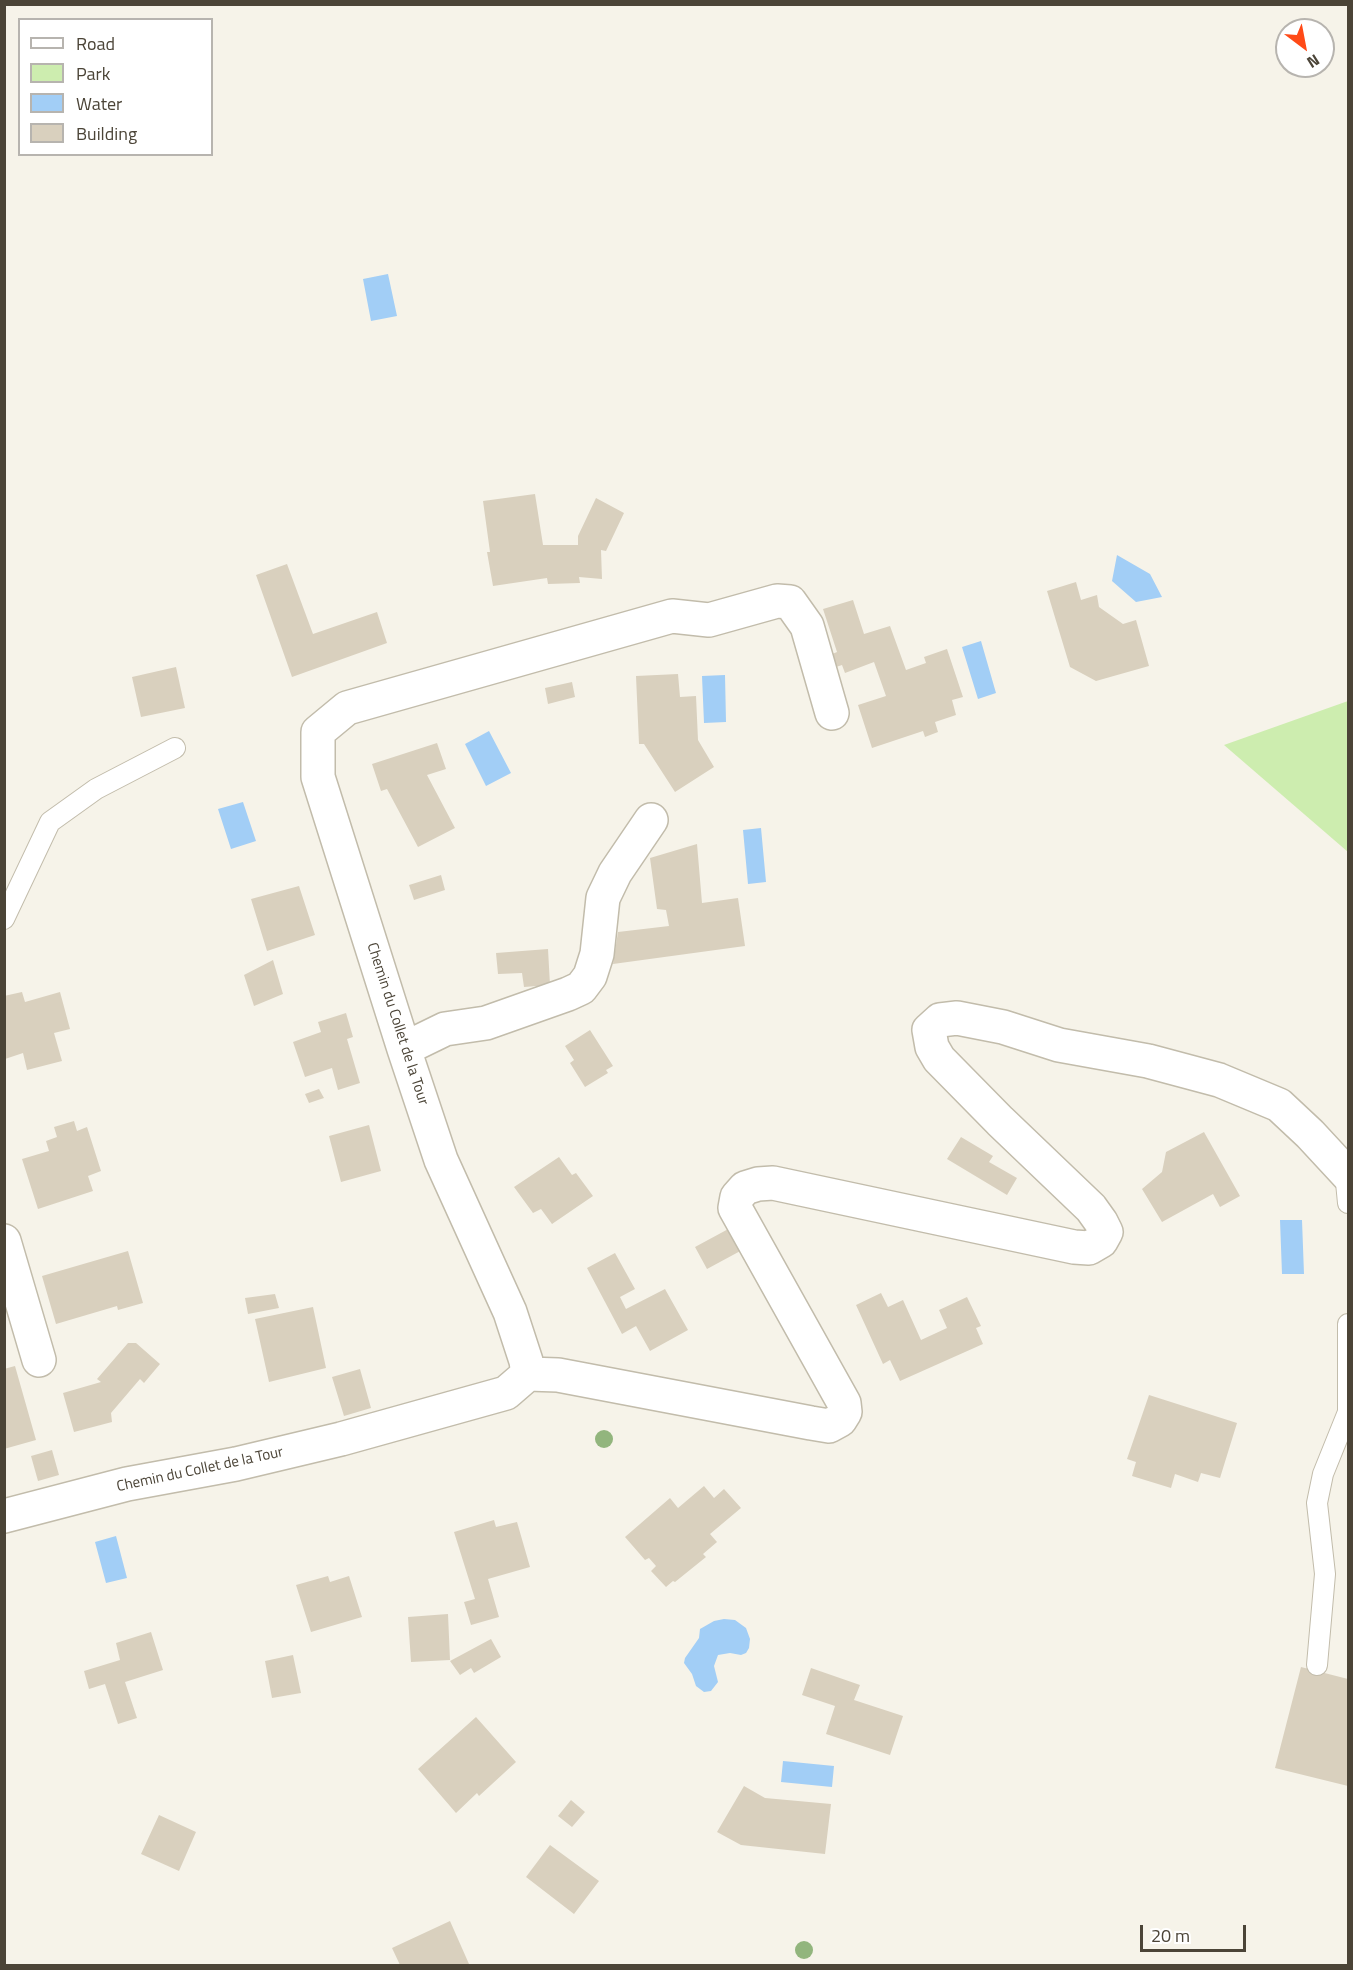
<!DOCTYPE html>
<style>
body{margin:0}
#map{position:relative;width:1353px;height:1970px;overflow:hidden;background:#f6f3e9;font-family:"Titillium Web",sans-serif}
canvas{display:block}
.frame{position:absolute;inset:0;border:6px solid #4b4437;pointer-events:none}
.legend{position:absolute;left:18px;top:18px;width:195px;height:138px;box-sizing:border-box;background:#fff;border:2px solid #b7b4af;margin:0;padding:8px 10px;list-style:none;font-size:18px;color:#4b4437}
.legend li{display:flex;align-items:center;gap:12px;height:30px}
.legend b{width:30px;border:2px solid #b7b4af}
.north{position:absolute;left:1275px;top:18px;width:60px;height:60px;box-sizing:border-box;background:#fff;border:2px solid #b7b4af;border-radius:50%;rotate:148deg;font-size:16px;font-weight:700;line-height:24px;text-align:center;color:#4b4437}
.north::after{content:'';display:block;margin:auto;width:21px;height:27px;background:#ff4a17;clip-path:polygon(50% 0,100% 100%,50% 72%,0 100%)}
.scale{position:absolute;left:1140px;top:1925px;width:106px;height:27px;box-sizing:border-box;border:3px solid #4b4437;border-top:0;padding-left:8px;font-size:18px;line-height:21px;white-space:nowrap;color:#4b4437;-webkit-text-stroke:4px #fff;paint-order:stroke}
</style>
<div id="map">
<canvas width="1353" height="1970"></canvas>
<div class="frame"></div>
<ul class="legend">
<li><b style="height:8px;background:#fff"></b>Road</li>
<li><b style="height:16px;background:#cdedaf"></b>Park</li>
<li><b style="height:16px;background:#a2cef6"></b>Water</li>
<li><b style="height:16px;background:#d9d0be"></b>Building</li>
</ul>
<div class="north">N</div>
<div class="scale">20 m</div>
</div>
<script>
const g = document.querySelector('canvas').getContext('2d');
g.lineJoin = 'round';
function fill(path, color) { g.fillStyle = color; g.fill(path, 'evenodd'); }
const toPath = rows => new Path2D(rows.map(r => 'M' + r).join(''));
function stroke(path, color, width, dash) { g.strokeStyle = color; g.lineWidth = width; g.lineCap = dash ? 'butt' : 'round'; g.setLineDash(dash || []); g.stroke(path); }
function drawText(font, color, halo, rows, align = 'center') {
  g.font = font + ' "Titillium Web",sans-serif'; g.lineWidth = 5; g.setLineDash([]); g.textBaseline = 'middle'; g.strokeStyle = halo; g.fillStyle = color; for (const [text, x, y, turn = 0] of rows) {
    g.save(); g.translate(x, y); g.rotate((+turn || 0) * Math.PI / 180); g.textAlign = isNaN(turn) ? turn : align; if (halo) g.strokeText(text, 0, 0); g.fillText(text, 0, 0); g.restore();
  }
}
fill(toPath([
 [1348,701,1348,852,1224,745]
]), '#cdedaf');
fill(toPath([
 [388,274,397,316,371,321,363,279],
 [1117,555,1150,574,1162,597,1136,602,1112,581],
 [981,641,996,693,978,699,962,647],
 [725,675,726,722,704,723,702,676],
 [489,731,511,773,486,786,465,744],
 [243,802,256,841,231,849,218,809],
 [761,828,766,882,748,884,743,830],
 [1280,1220,1302,1220,1304,1274,1282,1274],
 [116,1536,127,1578,106,1583,95,1542],
 [724,1619,735,1620,746,1628,750,1639,749,1648,746,1653,741,1655,730,1653,718,1655,714,1666,718,1682,711,1691,704,1692,696,1686,692,1674,684,1663,685,1658,699,1638,700,1629,714,1621],
 [783,1761,834,1766,832,1787,781,1782]
]), '#a2cef6');
fill(toPath([
 [535,494,543,545,578,545,578,536,596,498,624,513,606,551,601,550,602,579,579,577,580,583,548,584,547,578,493,586,487,552,490,552,483,501],
 [287,564,313,634,377,612,387,643,292,677,256,575],
 [1076,582,1081,600,1097,595,1099,607,1123,624,1136,620,1149,666,1096,681,1070,667,1047,591],
 [853,600,864,634,890,626,906,670,926,663,924,657,947,649,963,697,952,700,956,715,935,722,938,732,925,737,923,731,872,748,858,705,886,696,874,662,845,673,842,665,830,669,830,655,837,652,823,609],
 [176,667,185,708,141,717,132,677],
 [678,674,680,697,696,696,698,740,714,767,675,792,644,744,639,744,636,676],
 [572,682,575,697,548,704,545,688],
 [437,743,446,769,427,775,455,828,418,847,387,789,381,791,372,764],
 [697,844,702,903,738,898,745,946,613,964,618,932,669,926,666,910,657,909,650,858],
 [441,875,445,890,414,900,409,885],
 [299,886,315,935,267,951,251,899],
 [548,949,550,985,524,987,522,973,498,974,496,953],
 [273,960,283,994,254,1006,244,975],
 [22,992,25,1002,60,992,70,1029,54,1033,62,1061,27,1070,23,1053,5,1059,4,996],
 [346,1013,353,1037,347,1039,360,1083,338,1090,332,1068,305,1077,293,1042,321,1032,318,1022],
 [590,1030,613,1066,606,1070,608,1073,585,1087,570,1063,574,1060,565,1046],
 [319,1089,324,1098,309,1103,305,1094],
 [74,1121,77,1131,87,1127,101,1171,88,1176,93,1191,38,1209,22,1159,49,1151,46,1141,57,1137,54,1127],
 [369,1125,381,1171,341,1182,329,1136],
 [1204,1132,1240,1196,1220,1207,1213,1194,1162,1222,1142,1189,1162,1172,1166,1152],
 [961,1137,993,1156,989,1162,1017,1178,1007,1195,947,1159],
 [559,1157,572,1175,576,1173,593,1196,552,1224,541,1209,533,1213,514,1187],
 [732,1227,744,1249,707,1269,695,1247],
 [128,1251,143,1303,118,1310,117,1306,56,1324,42,1276],
 [615,1253,635,1289,620,1297,626,1309,665,1289,688,1330,650,1351,636,1326,622,1334,587,1268],
 [881,1293,888,1307,903,1300,921,1340,947,1328,939,1310,967,1297,981,1326,976,1328,983,1344,900,1381,890,1360,883,1364,856,1305],
 [275,1294,279,1308,248,1314,245,1298],
 [313,1307,326,1368,269,1382,255,1319],
 [128,1343,136,1343,160,1364,144,1383,140,1379,111,1413,112,1422,74,1432,63,1393,101,1382,97,1379],
 [15,1366,36,1440,4,1449,4,1369],
 [360,1369,371,1408,344,1416,332,1377],
 [1149,1395,1237,1423,1220,1478,1201,1473,1198,1482,1175,1474,1171,1488,1132,1476,1136,1462,1127,1459],
 [52,1450,59,1475,38,1481,31,1456],
 [704,1486,714,1498,724,1489,741,1508,710,1534,717,1542,703,1554,706,1557,675,1582,673,1581,666,1587,651,1571,656,1566,649,1558,645,1560,625,1537,670,1498,678,1508],
 [494,1520,496,1527,517,1522,530,1567,488,1579,499,1617,471,1625,464,1602,475,1599,454,1532],
 [328,1576,330,1582,349,1576,362,1617,311,1632,296,1585],
 [448,1614,450,1660,411,1662,408,1617],
 [151,1632,163,1670,125,1682,137,1718,118,1724,105,1684,89,1689,84,1671,120,1660,116,1643],
 [491,1639,501,1657,474,1673,471,1668,460,1675,450,1661],
 [293,1655,301,1693,272,1698,265,1661],
 [1301,1667,1348,1679,1348,1786,1275,1768],
 [811,1668,860,1685,854,1700,903,1716,890,1755,826,1734,835,1706,802,1695],
 [476,1717,516,1762,479,1796,477,1793,456,1813,418,1769],
 [744,1786,765,1798,831,1804,825,1854,741,1845,717,1832],
 [571,1800,585,1812,572,1827,558,1816],
 [159,1815,196,1832,179,1871,141,1854],
 [550,1845,599,1881,574,1914,526,1877],
 [450,1921,469,1964,400,1965,392,1948]
]), '#d9d0be');
const lane = toPath([
 [4,919,50,822,96,789,175,748],
 [1345,1172,1348,1203],
 [1348,1324,1348,1414],
 [1317,1665,1325,1574,1317,1503,1323,1474,1348,1412]
]);
const street = toPath([
 [404,1049,445,1029,486,1023,568,994,581,988,590,976,597,954,603,898,615,873,651,820],
 [4,1241,39,1360],
 [528,1374,558,1375,811,1423,829,1426,840,1420,845,1412,844,1403,735,1208,737,1197,745,1188,758,1184,773,1183,1074,1247,1089,1248,1101,1241,1106,1232,1101,1222,1091,1208,1000,1121,939,1059,932,1047,929,1030,940,1020,957,1018,1003,1027,1059,1045,1148,1061,1219,1080,1279,1105,1310,1134,1348,1175],
 [4,1516,127,1484,236,1464,341,1439,506,1393,528,1374,526,1361,510,1312,441,1160,404,1049,318,777,318,732,347,708,672,616,709,620,777,601,790,602,807,626,832,713]
]);
stroke(lane, '#c2bcab', 22);
stroke(street, '#c2bcab', 36);
stroke(lane, '#fff', 20);
stroke(street, '#fff', 33);
g.fillStyle = '#92b57d';
for (const [x, y] of [
 [604,1439],
 [804,1950]
]) { g.beginPath(); g.arc(x, y, 9, 0, 2 * Math.PI); g.fill(); }
drawText('15px', '#4b4437', '#fff', [
 ["Chemin du Collet de la Tour",397,1024,72],
 ["Chemin du Collet de la Tour",200,1470,-12]
]);
</script>
